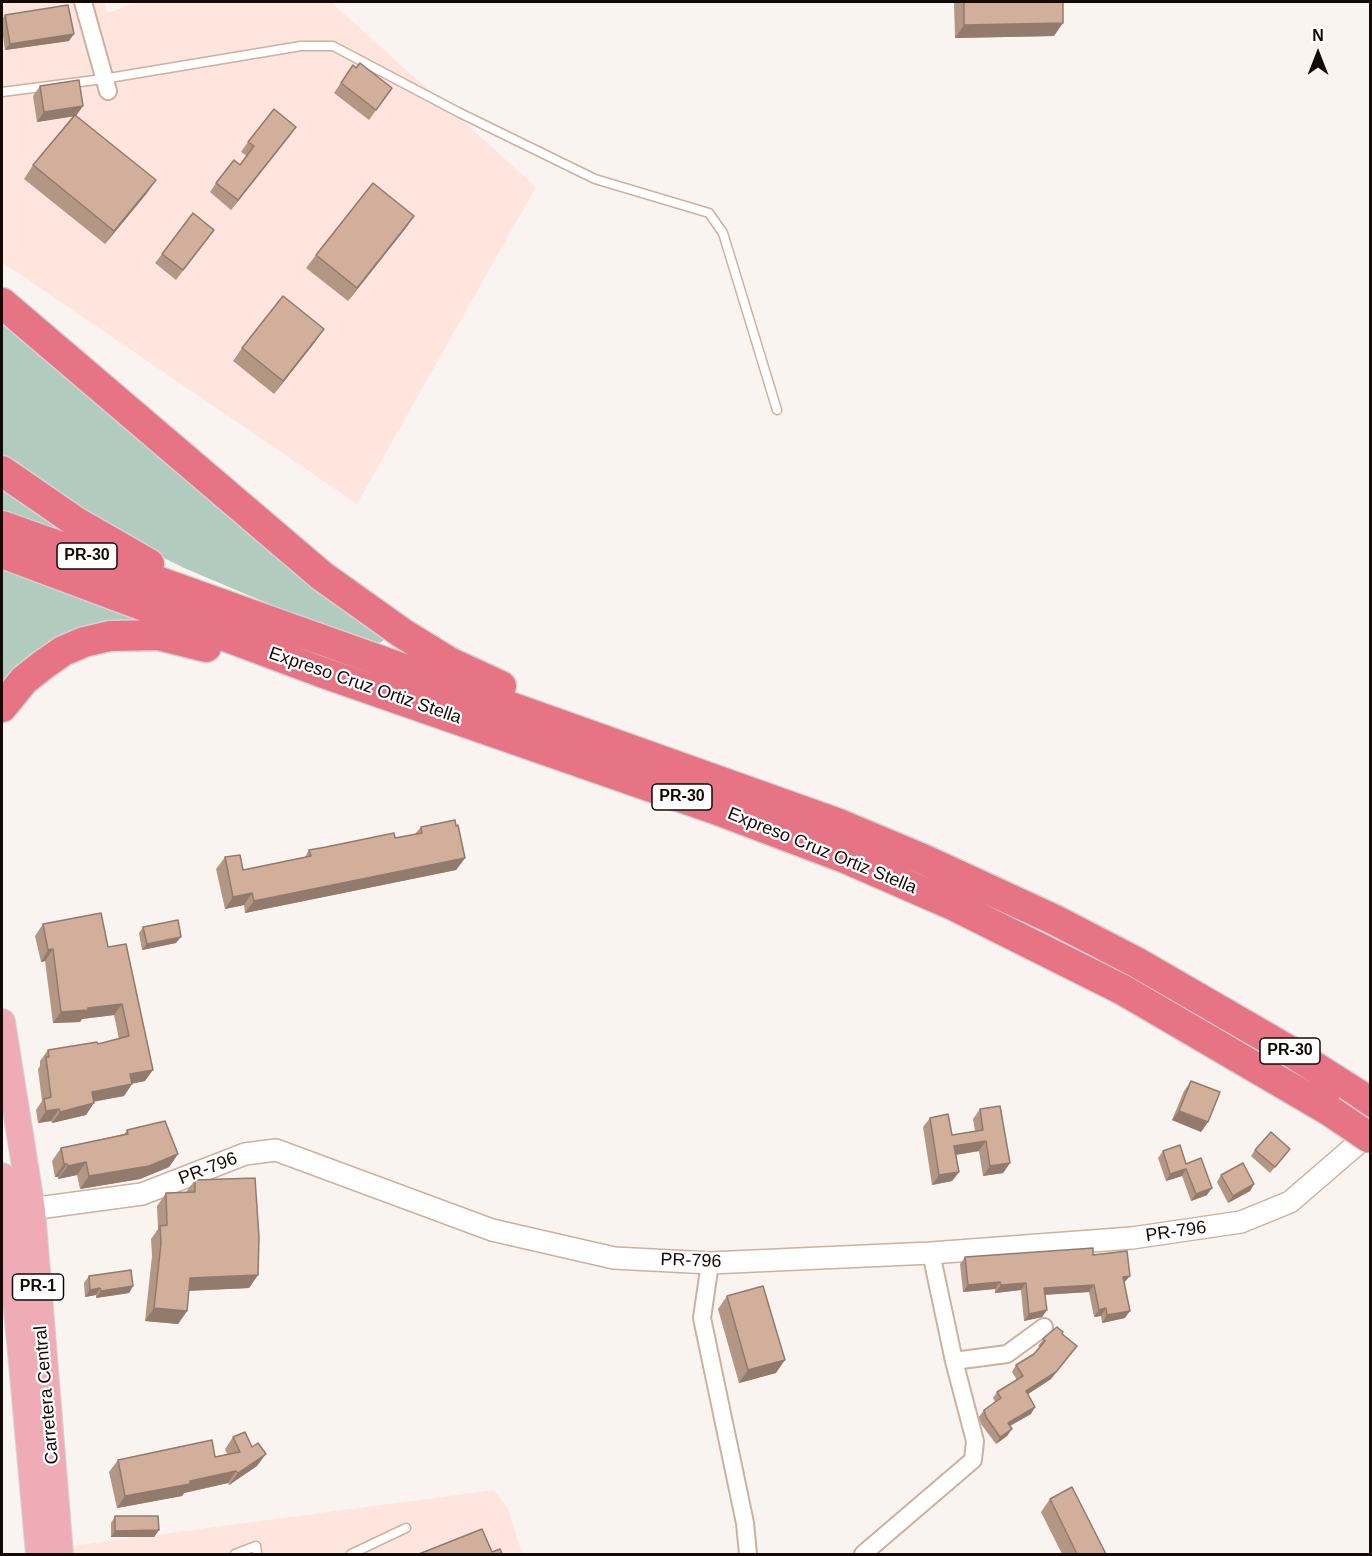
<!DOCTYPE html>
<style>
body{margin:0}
#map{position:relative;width:1372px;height:1556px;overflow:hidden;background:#faf4f0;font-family:Arial,sans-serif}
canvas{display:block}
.frame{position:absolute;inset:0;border:3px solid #140a05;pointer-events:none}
.north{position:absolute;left:1288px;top:24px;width:60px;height:60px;-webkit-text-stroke:4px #fff;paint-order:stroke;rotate:0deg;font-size:16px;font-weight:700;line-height:24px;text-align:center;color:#140a05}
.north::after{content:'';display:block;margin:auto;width:21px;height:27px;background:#140a05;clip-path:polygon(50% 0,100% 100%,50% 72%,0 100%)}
</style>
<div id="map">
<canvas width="1372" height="1556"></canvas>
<div class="frame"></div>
<div class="north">N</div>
</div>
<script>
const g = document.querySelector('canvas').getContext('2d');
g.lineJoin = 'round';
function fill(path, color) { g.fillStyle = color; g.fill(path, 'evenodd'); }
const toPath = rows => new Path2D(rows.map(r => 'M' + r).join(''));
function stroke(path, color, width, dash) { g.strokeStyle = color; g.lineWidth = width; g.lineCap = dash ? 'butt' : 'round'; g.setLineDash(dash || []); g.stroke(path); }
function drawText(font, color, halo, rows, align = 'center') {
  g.font = font + ' Arial,sans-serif'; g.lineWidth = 4.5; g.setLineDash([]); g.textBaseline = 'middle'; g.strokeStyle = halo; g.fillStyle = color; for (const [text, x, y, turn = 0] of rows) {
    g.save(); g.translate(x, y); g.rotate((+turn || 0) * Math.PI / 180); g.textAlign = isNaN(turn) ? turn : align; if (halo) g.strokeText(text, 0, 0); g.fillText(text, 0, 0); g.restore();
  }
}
fill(toPath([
 [2,2,104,2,107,13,139,2,331,2,536,187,357,504,2,262],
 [494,1490,508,1508,522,1554,49,1554,49,1549]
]), '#ffe5de');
fill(toPath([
 [2,318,386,635,383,641,379,643,281,609,184,568,146,549,2,459],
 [2,480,59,518,52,530,2,513],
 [2,568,144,621,2,690]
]), '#b2cbbf');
const service = toPath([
 [2,92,103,79,301,46,333,46,460,113,595,179,709,213,723,233,777,410],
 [235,1554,256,1546,257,1554],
 [351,1554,406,1528]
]);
const minor = toPath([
 [83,2,108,91],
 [710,1263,702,1318,745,1523,748,1554],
 [954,1361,1007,1354,1044,1327],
 [863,1554,973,1460,975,1441,954,1361,931,1253]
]);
const tertiary = toPath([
 [16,1211,142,1194,245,1154,276,1150,492,1230,614,1258,710,1263,931,1253,1132,1238,1241,1222,1290,1202,1370,1133]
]);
const primary = toPath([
 [2,1022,32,1210,60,1554],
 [2,1176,7,1211,21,1352,39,1554]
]);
const motorway = toPath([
 [2,303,322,576,402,633,449,662,501,686],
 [2,471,76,522,149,564],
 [2,526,839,824,925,860,1053,919,1136,962,1288,1050,1370,1102],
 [2,553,321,672,715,809,845,858,955,906,1123,990,1330,1111],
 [2,707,24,680,43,665,63,651,84,642,110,636,158,635,206,647]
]);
stroke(service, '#cdb09e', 11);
stroke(minor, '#cdb09e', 20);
stroke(tertiary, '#cdb09e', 24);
stroke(primary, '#d5d3d2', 28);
stroke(motorway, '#d5d3d2', 33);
stroke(service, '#fff', 8);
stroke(minor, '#fff', 16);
stroke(tertiary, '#fff', 21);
stroke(primary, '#f0acb6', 26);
stroke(motorway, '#e67485', 30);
const motorwayBridge = toPath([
 [1330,1111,1370,1138]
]);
stroke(motorwayBridge, '#d5d3d2', 33, []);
stroke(motorwayBridge, '#e67485', 30);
fill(toPath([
 [954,2,1063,2,1054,36,955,38],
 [5,15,69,41,5,50,2,29,2,20],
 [353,65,392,88,369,120,334,93],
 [40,86,76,116,147,193,105,244,24,179,33,165,73,116,37,122,33,96],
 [296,127,231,210,210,192,216,183,240,165,247,156,241,152,248,142],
 [414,216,405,229,348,301,306,268,316,255],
 [214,230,176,280,155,263,162,254],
 [315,342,274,394,233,361,242,348],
 [421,827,465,858,456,870,245,913,244,905,225,909,216,869,225,857,243,870,305,857,309,850,395,838,415,834],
 [43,924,108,947,145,1081,132,1084,124,1096,93,1102,86,1115,52,1123,51,1121,38,1123,36,1110,42,1101,38,1069,40,1066,40,1061,48,1050,98,1044,119,1039,114,1015,82,1019,80,1022,53,1023,45,961,41,962,35,936],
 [143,927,176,943,142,950,139,933],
 [1191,1081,1208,1122,1201,1132,1172,1120,1184,1091],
 [980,1109,1010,1163,1003,1173,983,1176,979,1151,956,1155,959,1172,952,1181,932,1185,923,1127,930,1118,952,1135,975,1131,973,1119],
 [127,1130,178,1154,169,1167,140,1179,80,1189,77,1175,58,1179,58,1177,55,1177,52,1161,61,1148,124,1134],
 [1290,1149,1270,1173,1251,1156,1255,1150],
 [1163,1151,1186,1164,1207,1195,1191,1201,1182,1176,1166,1181,1158,1158],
 [1221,1175,1254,1184,1250,1191,1228,1203,1217,1182],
 [195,1180,258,1275,249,1288,189,1291,187,1311,178,1324,145,1321,152,1256,151,1239,158,1229,157,1206,166,1193,186,1192],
 [1093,1255,1124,1283,1125,1318,1102,1323,1101,1316,1094,1317,1089,1292,1045,1295,1047,1310,1042,1317,1024,1321,1021,1290,995,1293,995,1289,963,1292,960,1264,965,1257],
 [89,1276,133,1286,129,1293,96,1298,96,1295,85,1297,84,1283],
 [727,1296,776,1373,739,1383,718,1309],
 [1062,1334,1072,1352,1051,1379,1028,1394,1031,1414,1009,1426,1012,1429,1007,1436,996,1444,981,1424,979,1417,984,1410,995,1402,993,1398,997,1392,1017,1380,1012,1372,1016,1365,1034,1354,1040,1347,1038,1346,1047,1335],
 [233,1437,257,1466,229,1485,228,1483,184,1493,182,1496,117,1508,109,1472,118,1460,215,1457,227,1454,225,1449],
 [1050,1499,1106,1554,1062,1554,1041,1512],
 [115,1516,159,1530,154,1537,111,1537,111,1523]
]), '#b49685');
fill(toPath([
 [1063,23,1054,36,955,38,964,25],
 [74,34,69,41,5,50,10,44],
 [83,106,76,116,37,122,44,112],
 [296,127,289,137,231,210,238,200],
 [156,180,147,193,105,244,114,231],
 [414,216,405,229,348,301,357,288],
 [324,329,315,342,274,394,283,381],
 [465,858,456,870,245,913,254,901],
 [252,893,244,905,225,909,233,897],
 [181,937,176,943,142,950,147,944],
 [53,949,45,961,41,962,48,950],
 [122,1004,114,1015,82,1019,80,1022,53,1023,61,1012],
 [153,1070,145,1081,122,1085,130,1074],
 [132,1084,124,1096,84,1103,92,1092],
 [94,1103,86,1115,52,1123,60,1112],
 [59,1109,51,1121,38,1123,46,1111],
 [1179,1111,1208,1122,1201,1132,1172,1120],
 [986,1141,979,1151,948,1156,954,1146],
 [178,1154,169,1167,140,1179,80,1189,89,1176],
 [86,1162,77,1175,58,1179,68,1166],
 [1010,1163,1003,1173,983,1176,990,1166],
 [64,1164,67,1164,58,1177,55,1177],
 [1186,1169,1182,1176,1166,1181,1170,1174],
 [959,1172,952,1181,932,1185,939,1175],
 [1254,1184,1250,1191,1228,1203,1233,1196],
 [1212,1188,1207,1195,1191,1201,1196,1194],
 [258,1275,249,1288,181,1291,190,1278],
 [1130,1276,1124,1283,1123,1277],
 [1000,1282,995,1289,963,1292,968,1285],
 [1026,1283,1021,1290,995,1293,1001,1285],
 [1094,1285,1089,1292,1039,1295,1044,1288],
 [133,1286,129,1293,96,1298,101,1291],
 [100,1288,96,1295,85,1297,90,1290],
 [154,1308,187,1311,178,1324,145,1321],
 [1106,1308,1101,1316,1094,1317,1099,1310],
 [1047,1310,1042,1317,1024,1321,1029,1314],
 [1130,1311,1125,1318,1102,1323,1107,1315],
 [1077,1346,1051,1379,1022,1398,1026,1391],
 [785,1360,776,1373,739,1383,748,1370],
 [1035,1407,1031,1414,1003,1430,1008,1423],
 [1012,1429,1007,1436,996,1444,1000,1437],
 [266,1454,257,1466,229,1485,238,1473],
 [236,1471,228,1483,184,1493,182,1496,117,1508,125,1496],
 [159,1530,154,1537,111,1537,115,1531]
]), '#927a6c');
const building = toPath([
 [964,2,1063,2,1063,23,964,25,964,2],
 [68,5,74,34,10,44,5,15,68,5],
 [360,63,392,88,376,110,341,83,353,65,356,68,360,63],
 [79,80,83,106,44,112,40,86,79,80],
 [274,109,296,127,238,200,216,183,234,160,240,165,254,146,248,142,274,109],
 [75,115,156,180,114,231,33,165,75,115],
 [373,183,414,216,357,288,316,255,373,183],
 [193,213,214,230,183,270,162,254,193,213],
 [283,296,324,329,283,381,242,348,283,296],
 [455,820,456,826,458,825,465,858,254,901,252,893,233,897,225,857,240,855,243,870,311,856,309,850,326,847,394,833,395,838,422,833,421,827,455,820],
 [101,913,108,947,126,944,153,1070,130,1074,132,1084,92,1092,94,1103,60,1112,59,1109,46,1111,44,1099,51,1097,46,1057,49,1057,48,1050,97,1042,98,1044,129,1036,122,1004,88,1008,88,1010,61,1012,53,949,48,950,43,924,101,913],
 [178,920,181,937,147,944,143,927,178,920],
 [1191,1081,1220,1092,1208,1122,1179,1111,1191,1081],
 [1000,1106,1010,1163,990,1166,986,1141,954,1146,959,1172,939,1175,930,1118,948,1114,952,1135,983,1130,980,1109,1000,1106],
 [165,1121,178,1154,149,1166,89,1176,86,1162,68,1166,67,1164,64,1164,61,1148,128,1134,127,1130,165,1121],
 [1271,1132,1290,1149,1275,1167,1255,1150,1271,1132],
 [1180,1145,1186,1164,1201,1158,1212,1188,1196,1194,1186,1169,1170,1174,1163,1151,1180,1145],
 [1243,1163,1254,1184,1233,1196,1221,1175,1243,1163],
 [255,1178,259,1237,258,1275,190,1278,187,1311,154,1308,161,1243,160,1226,167,1225,166,1193,195,1192,195,1180,255,1178],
 [1093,1248,1093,1255,1127,1251,1130,1276,1123,1277,1130,1311,1107,1315,1106,1308,1099,1310,1094,1285,1044,1288,1047,1310,1029,1314,1026,1283,1001,1285,1000,1282,968,1285,965,1257,1093,1248],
 [131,1270,133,1286,101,1291,100,1288,90,1290,89,1276,131,1270],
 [763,1286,785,1360,748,1370,727,1296,763,1286],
 [1057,1327,1063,1332,1062,1334,1077,1346,1056,1372,1026,1391,1035,1407,1008,1423,1012,1429,1000,1437,986,1417,984,1410,1001,1398,997,1392,1023,1376,1016,1365,1034,1354,1045,1341,1043,1339,1047,1335,1057,1327],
 [245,1432,252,1447,258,1443,266,1454,238,1473,236,1471,190,1481,190,1484,125,1496,118,1460,212,1440,215,1457,240,1452,233,1437,245,1432],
 [1072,1487,1106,1554,1077,1554,1050,1499,1072,1487],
 [115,1516,158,1516,159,1530,115,1531,115,1516],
 [482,1529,492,1552,500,1549,502,1554,419,1554,482,1529]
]);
fill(building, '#d1af9b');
stroke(building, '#927a6c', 1.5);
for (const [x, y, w] of [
 [87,556,60],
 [682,797,60],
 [1290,1051,60],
 [38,1287,51]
]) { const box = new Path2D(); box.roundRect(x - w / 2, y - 13, w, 26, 4.5); g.fillStyle = '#fff'; g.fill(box); stroke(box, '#140a05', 1.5); }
drawText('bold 16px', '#140a05', null, [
 ["PR-30",87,556],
 ["PR-30",682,797],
 ["PR-30",1290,1051],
 ["PR-1",38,1287]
]);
drawText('18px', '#140a05', '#fff', [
 ["Expreso Cruz Ortiz Stella",365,686,19],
 ["Expreso Cruz Ortiz Stella",822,851,22],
 ["PR-796",208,1169,-21],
 ["PR-796",1176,1232,-8],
 ["PR-796",691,1261,2],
 ["Carretera Central",47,1395,-95]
]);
</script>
